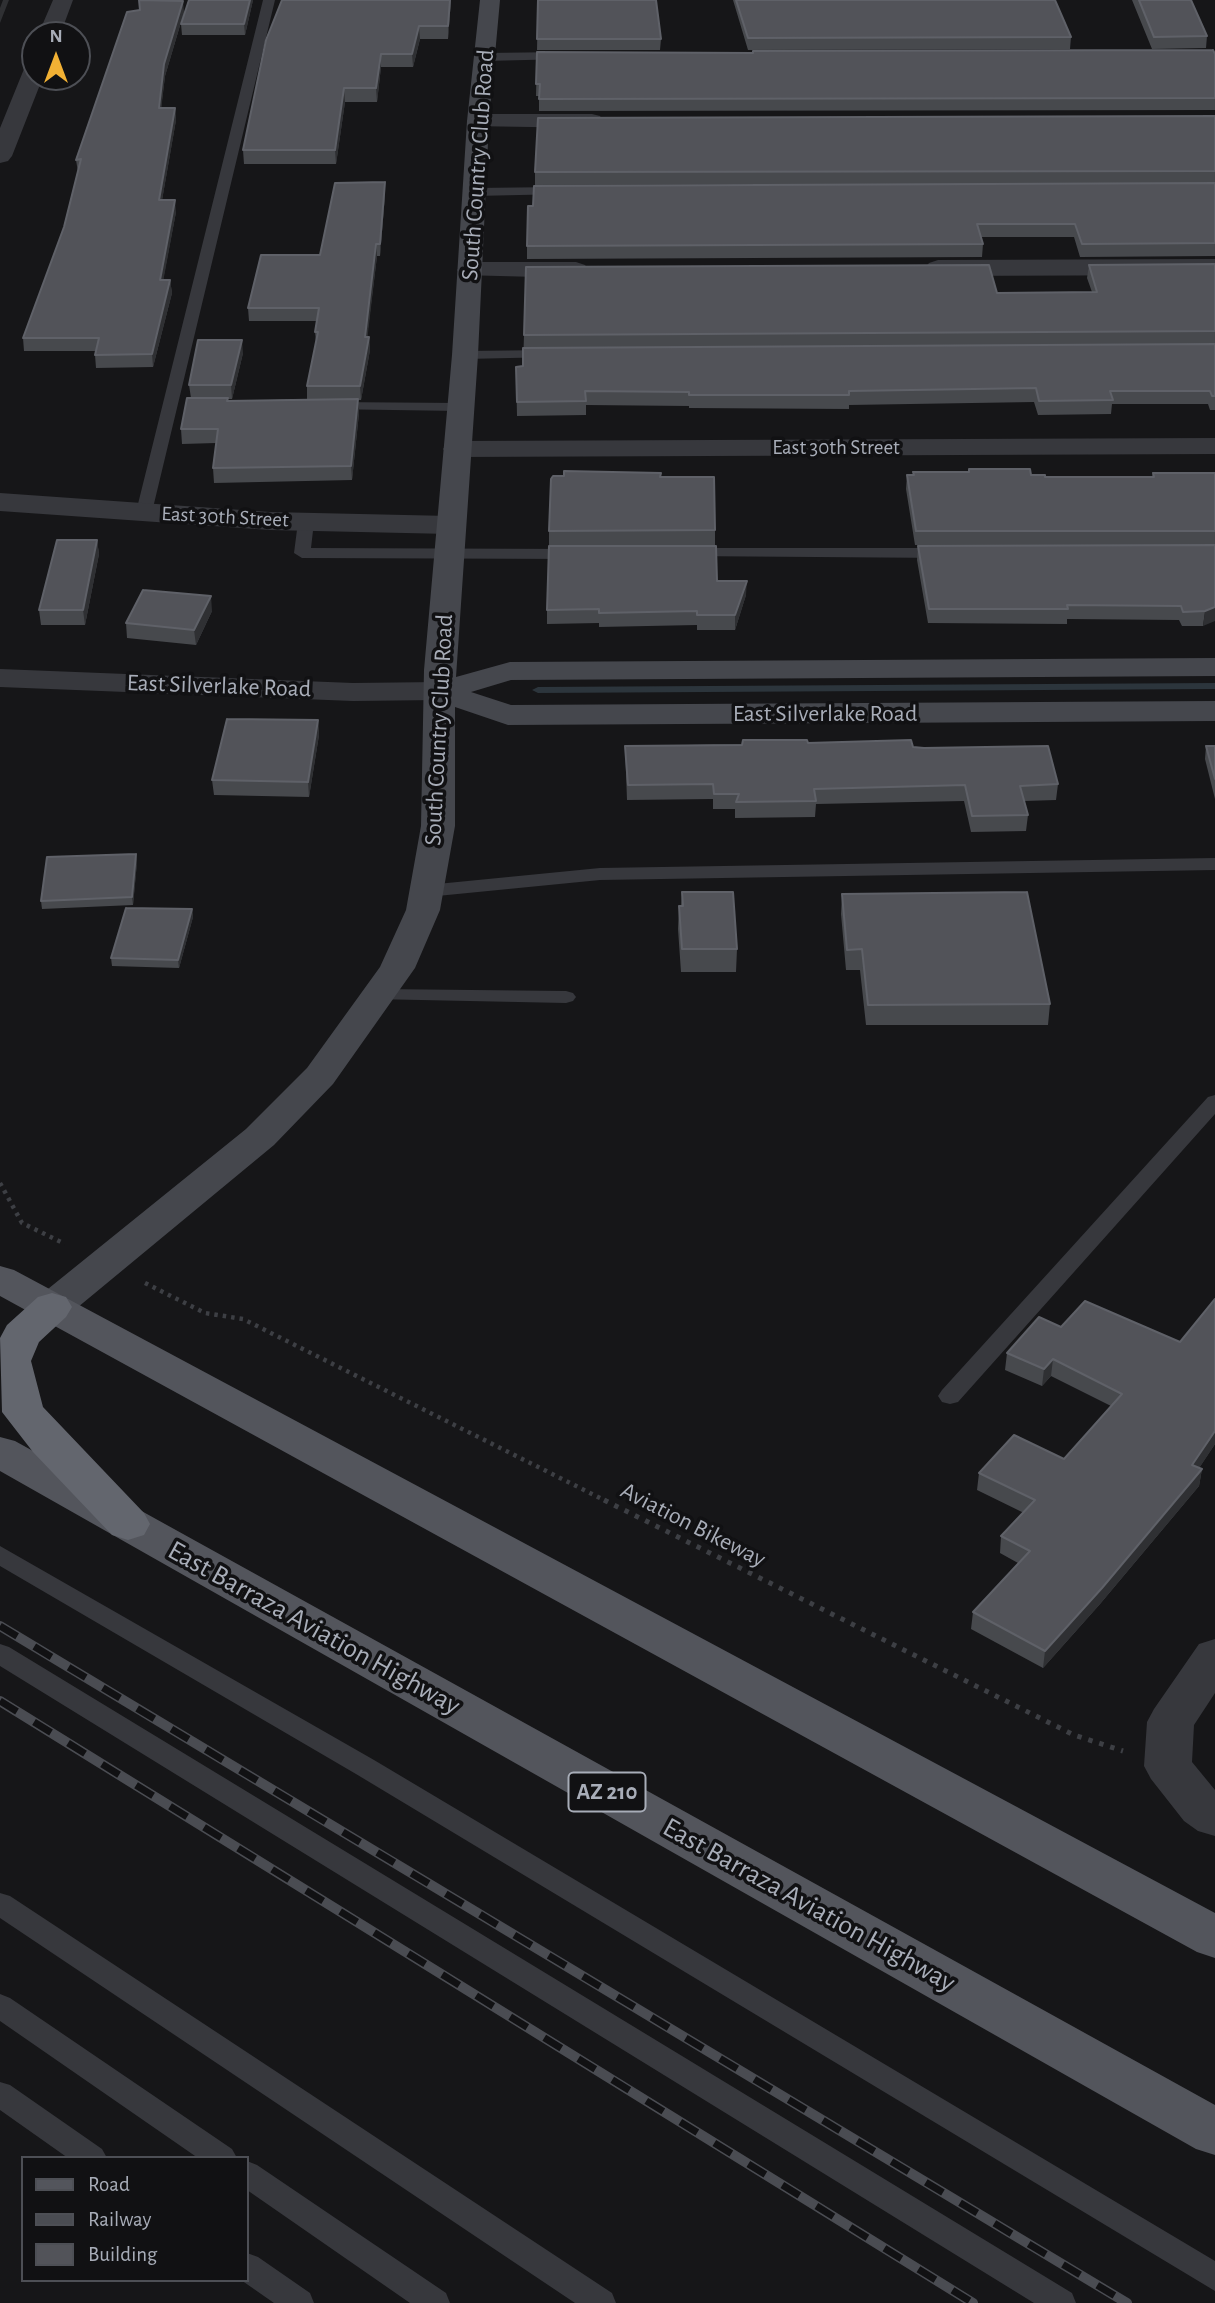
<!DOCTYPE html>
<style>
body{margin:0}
#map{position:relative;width:1215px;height:2303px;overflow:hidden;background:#161618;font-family:"Alegreya Sans",sans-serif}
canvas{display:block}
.legend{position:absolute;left:21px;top:2156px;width:228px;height:126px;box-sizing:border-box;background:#111113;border:2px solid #4d4f55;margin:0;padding:9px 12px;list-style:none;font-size:21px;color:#a8adb8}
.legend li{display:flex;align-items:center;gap:14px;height:35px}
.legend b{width:35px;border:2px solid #4d4f55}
.north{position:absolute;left:21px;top:21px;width:70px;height:70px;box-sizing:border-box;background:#111113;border:2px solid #4d4f55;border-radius:50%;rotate:0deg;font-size:19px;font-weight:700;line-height:28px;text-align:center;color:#a8adb8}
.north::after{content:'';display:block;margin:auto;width:24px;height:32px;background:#f2b134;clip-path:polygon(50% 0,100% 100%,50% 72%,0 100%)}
</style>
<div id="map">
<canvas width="1215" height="2303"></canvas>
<ul class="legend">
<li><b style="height:9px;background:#53555c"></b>Road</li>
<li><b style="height:9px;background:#4a4c52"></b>Railway</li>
<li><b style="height:19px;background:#525359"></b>Building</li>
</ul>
<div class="north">N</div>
</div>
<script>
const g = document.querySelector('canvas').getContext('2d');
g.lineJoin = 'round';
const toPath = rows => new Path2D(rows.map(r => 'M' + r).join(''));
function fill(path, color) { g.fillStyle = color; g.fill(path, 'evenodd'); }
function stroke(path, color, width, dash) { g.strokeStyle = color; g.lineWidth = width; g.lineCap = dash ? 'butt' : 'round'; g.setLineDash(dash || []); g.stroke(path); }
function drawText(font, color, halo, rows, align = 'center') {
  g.font = font + ' "Alegreya Sans",sans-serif'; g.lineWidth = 7; g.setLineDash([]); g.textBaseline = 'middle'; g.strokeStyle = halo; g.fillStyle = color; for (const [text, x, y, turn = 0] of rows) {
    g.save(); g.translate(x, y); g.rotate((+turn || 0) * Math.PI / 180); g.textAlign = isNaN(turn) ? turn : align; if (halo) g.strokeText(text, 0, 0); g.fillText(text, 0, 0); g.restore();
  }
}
fill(toPath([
 [1215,683,1215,689,538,693,532,690,538,687,1215,683]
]), '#2c353c');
stroke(toPath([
 [0,1183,22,1223,65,1244],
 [145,1283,205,1313,243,1319,608,1502]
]), '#3d3f44', 4.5, [3.5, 5]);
stroke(toPath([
 [604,1500,1074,1735,1123,1751]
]), '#3d3f44', 5, [4.5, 7]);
fill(toPath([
 [263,0,275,0,152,512,144,517,136,512,263,0],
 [563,52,569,56,567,59,485,61,479,57,485,53,563,52],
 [560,187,565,188,565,194,475,196,468,192,475,188,560,187],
 [551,350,558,354,556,357,465,359,458,355,465,351,551,350],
 [329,402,460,403,467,407,460,411,324,409,322,406,329,402],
 [306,517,314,522,311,548,576,549,584,554,576,559,302,558,294,553,298,522,306,517],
 [689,548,947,548,955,553,947,558,683,556,681,553,683,550,689,548],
 [1215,858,1215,870,600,880,427,897,418,891,427,885,600,868,1215,858],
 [379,989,566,991,573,993,576,997,573,1001,566,1003,372,999,369,995,379,989],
 [1215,1095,1215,1114,958,1402,950,1404,942,1402,938,1396,942,1390,1208,1097,1215,1095],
 [0,1546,374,1760,1215,2261,1215,2291,356,1774,0,1566,0,1546],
 [0,1644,9,1647,1072,2293,1076,2303,1034,2303,0,1666,0,1644],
 [0,1893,10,1896,612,2293,616,2303,575,2303,0,1918,0,1893],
 [0,1994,10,1998,232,2149,237,2158,198,2158,0,2021,0,1994],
 [0,2082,10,2085,102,2149,107,2158,68,2158,0,2110,0,2082],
 [247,2161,257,2165,446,2293,450,2303,410,2303,247,2190,247,2161],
 [247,2253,258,2257,310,2293,314,2303,274,2303,241,2280,247,2280,247,2253]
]), '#37383d');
fill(toPath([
 [53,0,73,0,60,35,38,35,53,0],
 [35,62,35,77,43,77,12,156,8,161,0,163,0,128,24,69,27,64,35,62],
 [478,114,592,114,600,116,603,121,600,126,592,128,470,126,467,121,470,116,478,114],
 [1215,259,1215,275,938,276,929,273,925,268,929,263,938,260,1215,259],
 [470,262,576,262,585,265,589,270,585,275,576,278,461,275,457,270,461,265,470,262],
 [1215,438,1215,454,457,457,447,455,443,449,447,443,457,441,1215,438],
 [0,493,270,512,450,516,460,519,464,525,460,531,450,534,270,530,0,511,0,493],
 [0,669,353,683,439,682,450,684,455,691,450,698,439,700,353,701,0,687,0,669],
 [1215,1639,1215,1693,1194,1725,1192,1762,1215,1790,1215,1836,1198,1831,1184,1821,1151,1779,1144,1766,1147,1722,1154,1709,1199,1644,1215,1639]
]), '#37383d');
fill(toPath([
 [480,0,500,0,489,121,478,355,456,677,510,662,1215,658,1215,676,511,680,471,692,511,705,1215,701,1215,721,508,725,455,707,455,826,440,910,415,968,333,1084,274,1145,66,1317,52,1321,38,1317,32,1307,38,1297,246,1129,307,1068,380,967,406,910,421,826,424,670,452,355,467,121,480,0]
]), '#45474d');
fill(toPath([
 [0,1266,14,1270,1215,1913,1215,1958,1197,1952,0,1296,0,1266],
 [0,1437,15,1441,1215,2105,1215,2155,1196,2149,0,1471,0,1437]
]), '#53555c');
fill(toPath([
 [52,1293,66,1297,72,1307,66,1317,39,1342,31,1361,43,1407,144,1513,150,1524,144,1535,128,1540,112,1535,33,1452,2,1412,0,1338,7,1325,38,1297,52,1293]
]), '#63666e');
const rail = toPath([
 [0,1626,1127,2303],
 [0,1701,973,2303]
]);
stroke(rail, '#4a4c52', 10);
stroke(rail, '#111113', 7, [20]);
fill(toPath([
 [253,0,245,35,182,35,181,24],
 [282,0,451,0,448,39,420,39,413,67,381,67,377,102,345,102,336,164,244,164,243,150],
 [538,0,661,39,660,50,537,50],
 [733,0,1055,0,1071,37,1070,49,748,50],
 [1132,0,1191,0,1207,36,1206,48,1152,49],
 [184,12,165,76,161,108,175,108,176,120,162,200,176,212,163,280,170,280,172,293,153,367,96,368,95,355,96,351,24,351,23,338,64,227,78,172,76,160],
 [753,51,1215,54,1215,110,539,111,539,96,536,96,537,52,753,53],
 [1215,116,1215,256,1080,257,1074,237,981,237,983,244,982,257,527,259,527,246,1035,184,535,185,535,172],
 [385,195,380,256,377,256,367,337,369,337,370,350,361,400,358,400,359,413,352,480,214,483,213,468,216,443,182,444,181,429,191,398,189,385,243,353,232,399,228,399,228,401,307,399,307,386,316,342,315,332,317,321,249,321,248,308,320,255],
 [1215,264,1215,410,1210,410,1208,404,1112,404,1111,414,1038,415,1034,402,849,405,849,409,689,408,689,406,586,405,586,415,517,416,516,367,523,366,524,335,997,293,1092,292,1087,278,1089,265],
 [969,469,1031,475,1045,477,1152,477,1153,473,1215,473,1215,545,915,545,906,489,907,475,913,475,913,472,968,472],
 [661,477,715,530,715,545,549,545,549,531],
 [97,540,99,554,85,625,41,625,39,610],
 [1215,545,1203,626,1182,626,1179,620,1067,619,1067,624,928,623,917,560,918,546],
 [717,581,746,595,735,630,697,630,697,625,599,627,599,623,547,624,547,610],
 [212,611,196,645,127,638,126,623],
 [318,720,319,735,309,797,214,795,212,780],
 [808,743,913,747,1058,784,1056,800,1024,801,1028,815,1026,831,971,832,964,801,816,804,815,817,735,818,735,809,713,809,713,799,627,800,625,746],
 [1206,746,1215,746,1215,799,1205,759],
 [136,854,137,862,133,905,42,909,41,901],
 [682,892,737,949,736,972,681,972,678,929,679,906,681,906],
 [842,894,1050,1004,1048,1025,866,1025,860,970,846,970,841,914],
 [192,909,193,917,179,968,112,966,111,958],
 [1215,1299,1215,1444,1199,1468,1202,1469,1199,1486,1100,1604,1043,1668,971,1629,973,1612,1018,1563,1000,1553,1001,1536,1024,1513,977,1490,979,1473,1064,1459,1111,1406,1051,1376,1042,1386,1005,1370,1007,1353,1061,1327,1180,1342]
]), '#47494d');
fill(toPath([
 [3,0,9,0,0,23,0,8],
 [250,0,253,0,245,35,244,24],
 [450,0,451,0,448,39,448,26],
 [183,1,184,12,165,76,160,120,159,108,164,64],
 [419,26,420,39,413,67,412,54],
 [381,54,381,67,377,102,376,88],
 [344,88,345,102,336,164,335,150],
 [175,108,176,120,160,212,159,200],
 [385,182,385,195,380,256,380,244],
 [175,200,176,212,161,293,160,280],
 [376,244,377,256,366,350,365,337],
 [170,280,172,293,153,367,152,354],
 [369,337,370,350,361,400,360,386],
 [242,340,243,353,232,399,231,385],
 [358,399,359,413,352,480,351,466],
 [97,540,99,554,85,625,83,610],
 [747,581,746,595,735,630,735,615],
 [211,596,212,611,196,645,194,630],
 [1215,607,1215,621,1203,626,1205,611],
 [318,720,319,735,309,797,308,782],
 [136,854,137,862,133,905,132,897],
 [192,909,193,917,179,968,178,960],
 [1053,1359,1051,1376,1042,1386,1044,1369],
 [1215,1431,1215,1444,1190,1482,1192,1465],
 [1202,1469,1199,1486,1100,1604,1043,1668,1045,1651]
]), '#2f3033');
const building = toPath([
 [139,0,183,1,164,64,159,108,175,108,159,200,175,200,160,280,170,280,152,354,95,355,99,338,23,338,64,227,81,159,76,160,127,12,140,10,139,0],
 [189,0,250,0,244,24,181,24,189,0],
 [282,0,450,0,448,26,419,26,412,54,381,54,376,88,344,88,335,150,243,150,266,40,282,0],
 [538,0,656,0,661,39,537,39,538,0],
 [736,0,1055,0,1071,37,748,38,736,0],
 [1139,0,1191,0,1207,36,1154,37,1139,0],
 [1213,50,1215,54,1215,98,539,99,540,84,536,84,537,52,753,53,753,51,1213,50],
 [1215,116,1215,171,535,172,538,118,1215,116],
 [385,182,380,244,376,244,365,337,369,337,360,386,307,386,318,332,315,332,319,308,248,308,261,255,320,255,335,183,385,182],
 [1215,183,1215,243,1082,244,1075,224,977,224,983,244,527,246,528,206,533,206,534,186,1215,183],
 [1215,264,1215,331,524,335,526,267,989,265,997,293,1097,292,1089,265,1215,264],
 [198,340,242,340,231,385,189,385,198,340],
 [1215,344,1215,396,1212,396,1210,391,1110,391,1113,400,1039,401,1036,388,849,391,849,395,689,395,689,392,585,391,586,401,517,402,516,367,523,366,523,348,1215,344],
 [187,398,228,398,227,401,358,399,351,466,213,468,218,429,181,429,187,398],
 [969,469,1030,469,1031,475,1045,475,1045,477,1154,477,1153,473,1215,473,1215,531,916,531,907,475,914,475,913,472,969,472,969,469],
 [564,471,661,473,660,477,714,477,715,530,549,531,551,479,553,476,564,476,564,471],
 [57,540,97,540,83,610,39,610,57,540],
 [1215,545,1215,607,1205,611,1183,612,1181,606,1067,605,1068,609,929,609,918,546,1215,545],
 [549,546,716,546,717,581,747,581,735,615,697,615,697,611,599,613,599,609,547,610,549,546],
 [143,590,211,596,194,630,126,623,143,590],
 [227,719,318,720,308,782,212,780,227,719],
 [743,740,807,740,808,743,911,740,913,747,924,748,1048,746,1058,784,1020,786,1028,815,972,816,965,785,814,789,816,801,736,802,739,794,714,794,713,784,628,785,625,746,742,745,743,740],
 [1206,746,1215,746,1215,779,1206,746],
 [136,854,132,897,41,901,47,857,136,854],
 [682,892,733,892,737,949,682,949,679,906,683,906,682,892],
 [1027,892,1050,1004,868,1005,862,949,847,950,842,894,1027,892],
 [126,908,192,909,178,960,111,958,126,908],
 [1215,1299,1215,1431,1192,1465,1202,1469,1102,1588,1045,1651,973,1612,1030,1551,1001,1536,1035,1500,979,1473,1014,1435,1064,1459,1122,1394,1053,1359,1044,1369,1007,1353,1039,1317,1061,1327,1085,1301,1180,1342,1215,1299]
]);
fill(building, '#525359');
stroke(building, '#5f6168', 2);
drawText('21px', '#a8adb8', '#111113', [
 ["East 30th Street",836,448],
 ["East 30th Street",225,517,3]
]);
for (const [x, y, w] of [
 [607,1792,77]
]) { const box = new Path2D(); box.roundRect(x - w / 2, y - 19.5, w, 39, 5); g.fillStyle = '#111113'; g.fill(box); stroke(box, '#a8adb8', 2); }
drawText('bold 23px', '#a8adb8', null, [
 ["AZ 210",607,1792]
]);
drawText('24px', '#a8adb8', '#111113', [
 ["South Country Club Road",478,165,-86],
 ["East Silverlake Road",219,686,2],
 ["East Silverlake Road",825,714],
 ["South Country Club Road",439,730,-87],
 ["Aviation Bikeway",693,1525,27]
]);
drawText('28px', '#a8adb8', '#111113', [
 ["East Barraza Aviation Highway",314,1628,29],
 ["East Barraza Aviation Highway",809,1905,29]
]);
</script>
